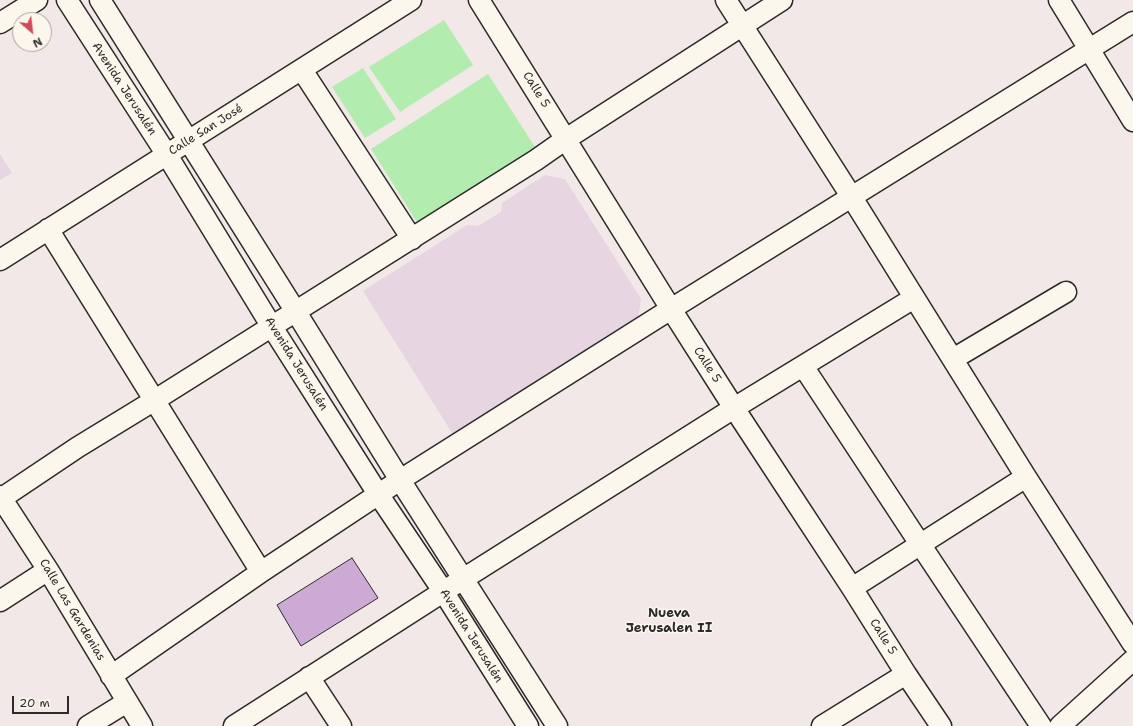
<!DOCTYPE html>
<meta charset="utf-8">
<style>
body{margin:0}
#map{position:relative;width:1133px;height:726px;overflow:hidden;background:#f2e8e7;font-family:"Shantell Sans",sans-serif}
canvas{display:block}
.north{position:absolute;left:12px;top:12px;width:40px;height:40px;box-sizing:border-box;background:#fbf7ec;border:1px solid #a8a59f;border-radius:50%;rotate:152deg;font-size:11px;font-weight:700;line-height:16px;text-align:center;color:#2b2b2b}
.north::after{content:'';display:block;margin:auto;width:14px;height:18px;background:#d1495b;clip-path:polygon(50% 0,100% 100%,50% 72%,0 100%)}
.scale{position:absolute;left:12px;top:696px;width:57px;height:18px;box-sizing:border-box;border:2px solid #2b2b2b;border-top:0;padding-left:5px;font-size:12px;line-height:14px;white-space:nowrap;color:#2b2b2b;-webkit-text-stroke:3px #fbf7ec;paint-order:stroke}
</style>
<div id="map">
<canvas width="1133" height="726"></canvas>
<div class="north">N</div>
<div class="scale">20 m</div>
</div>
<script>
const g = document.querySelector('canvas').getContext('2d');
g.lineJoin = 'round';
function fill(path, color) { g.fillStyle = color; g.fill(path, 'evenodd'); }
const toPath = rows => new Path2D(rows.map(r => 'M' + r).join(''));
function stroke(path, color, width, dash) { g.strokeStyle = color; g.lineWidth = width; g.lineCap = dash ? 'butt' : 'round'; g.setLineDash(dash || []); g.stroke(path); }
function drawText(font, color, halo, rows, align = 'center') {
  g.font = font + ' "Shantell Sans",sans-serif'; g.lineWidth = 3; g.setLineDash([]); g.textBaseline = 'middle'; g.strokeStyle = halo; g.fillStyle = color; for (const [text, x, y, turn = 0] of rows) {
    g.save(); g.translate(x, y); g.rotate((+turn || 0) * Math.PI / 180); g.textAlign = isNaN(turn) ? turn : align; if (halo) g.strokeText(text, 0, 0); g.fillText(text, 0, 0); g.restore();
  }
}
fill(toPath([
 [0,154,12,173,0,180],
 [545,175,565,179,641,299,638,318,454,436,363,291,467,225,478,226,501,212,502,203]
]), '#e7d5e2');
fill(toPath([
 [444,20,473,65,400,112,369,67],
 [363,68,396,119,365,138,332,87],
 [488,74,535,147,417,222,371,149]
]), '#b3ecaf');
const building = toPath([
 [352,558,378,598,301,646,277,605,352,558]
]);
fill(building, '#ccaad5');
stroke(building, '#2b2b2b', 1);
const minor = toPath([
 [67,0,167,155,272,327,378,494,443,591,528,726],
 [100,0,296,312,400,480,557,726],
 [479,0,671,309,734,408,852,588,906,674,941,726],
 [726,0,851,196,1026,477,1133,644],
 [1059,0,1133,121],
 [0,23,37,0],
 [302,70,412,239],
 [48,229,261,572],
 [0,260,411,0],
 [953,359,1066,292],
 [803,366,920,544,1041,726],
 [0,496,48,570,142,726],
 [2,498,78,447,155,400,536,160,566,139,782,0],
 [852,588,1026,477],
 [0,601,48,570],
 [111,676,261,572,400,480,671,309,1133,22],
 [309,677,341,726],
 [88,726,127,702],
 [234,726,463,579,734,408,914,298],
 [822,726,906,674],
 [1060,726,1133,660]
]);
stroke(minor, '#2b2b2b', 23);
stroke(minor, '#fbf7ec', 20);
drawText('12px', '#2b2b2b', '#fbf7ec', [
 ["Avenida Jerusalén",124,89,57],
 ["Calle 5",536,90,58],
 ["Calle San José",206,130,-32],
 ["Avenida Jerusalén",296,364,58],
 ["Calle 5",707,365,57],
 ["Calle Las Gardenias",72,610,59],
 ["Avenida Jerusalén",471,636,58],
 ["Calle 5",883,637,58]
]);
drawText('bold 13px', '#2b2b2b', '#fbf7ec', [
 ["Nueva",669,614],
 ["Jerusalen II",669,629]
]);
</script>
